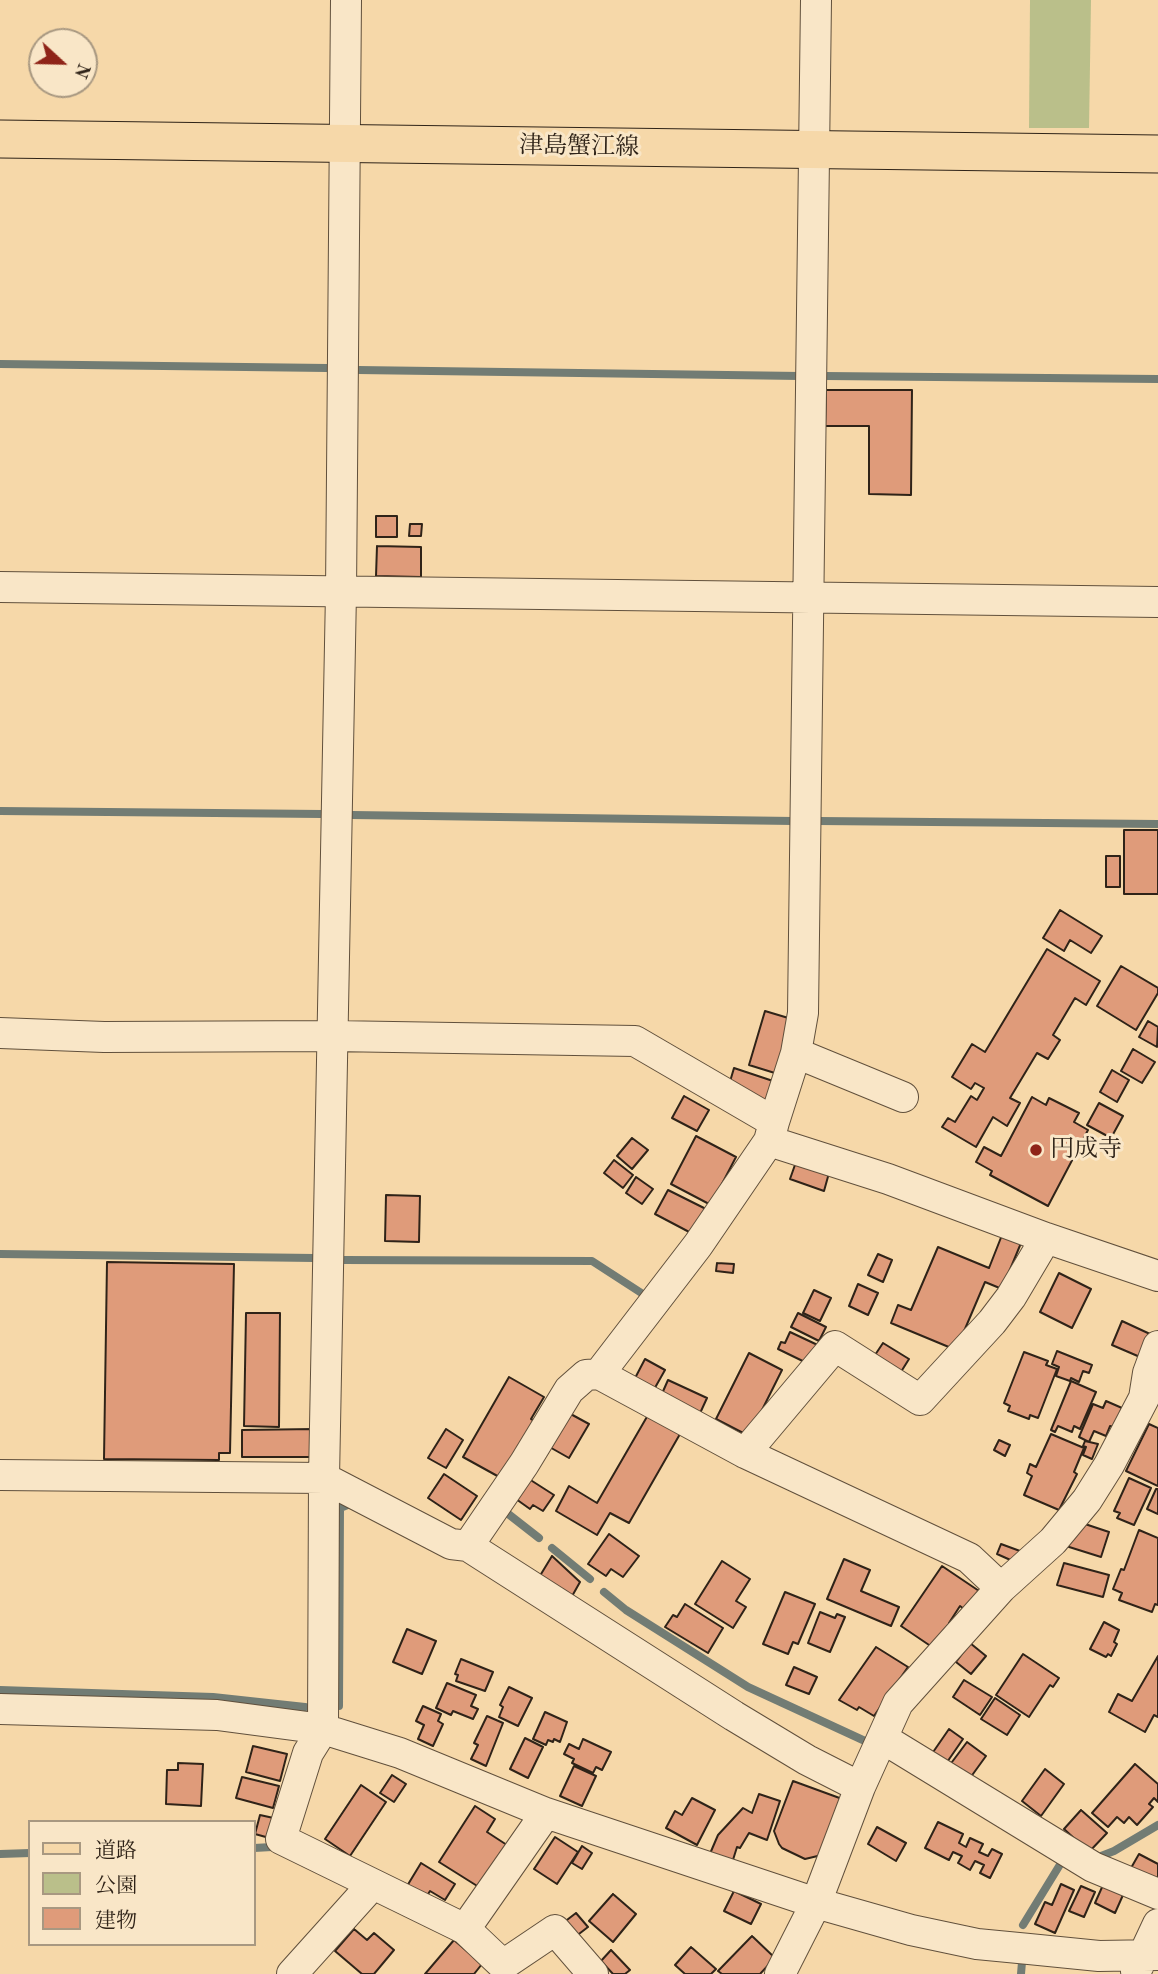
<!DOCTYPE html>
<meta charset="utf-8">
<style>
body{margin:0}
#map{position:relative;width:1158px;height:1974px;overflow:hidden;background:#f6d8a9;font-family:"Old Standard TT","Noto Serif JP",serif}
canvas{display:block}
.legend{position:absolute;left:28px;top:1820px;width:228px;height:126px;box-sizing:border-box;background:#f9e6c7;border:2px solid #a89881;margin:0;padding:9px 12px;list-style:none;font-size:21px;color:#2f2318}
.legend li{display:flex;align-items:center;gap:14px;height:35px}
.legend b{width:35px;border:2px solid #a89881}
.north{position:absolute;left:28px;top:28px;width:70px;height:70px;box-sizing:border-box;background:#f9e6c7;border:2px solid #a89881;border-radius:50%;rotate:112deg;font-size:19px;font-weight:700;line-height:28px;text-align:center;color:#2f2318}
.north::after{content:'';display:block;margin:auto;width:24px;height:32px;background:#8f2418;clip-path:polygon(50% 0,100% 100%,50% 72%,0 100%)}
</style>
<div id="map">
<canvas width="1158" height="1974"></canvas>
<ul class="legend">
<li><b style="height:9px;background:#f6d8a9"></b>道路</li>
<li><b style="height:19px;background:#babf8a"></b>公園</li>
<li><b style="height:19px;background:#df9b7a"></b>建物</li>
</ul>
<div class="north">N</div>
</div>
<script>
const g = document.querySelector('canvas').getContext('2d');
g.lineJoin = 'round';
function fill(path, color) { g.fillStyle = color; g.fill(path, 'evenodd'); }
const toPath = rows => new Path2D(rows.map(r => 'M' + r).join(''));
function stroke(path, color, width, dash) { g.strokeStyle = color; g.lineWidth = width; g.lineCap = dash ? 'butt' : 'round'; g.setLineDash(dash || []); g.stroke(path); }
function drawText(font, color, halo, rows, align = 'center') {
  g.font = font + ' "Old Standard TT","Noto Serif JP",serif'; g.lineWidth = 6; g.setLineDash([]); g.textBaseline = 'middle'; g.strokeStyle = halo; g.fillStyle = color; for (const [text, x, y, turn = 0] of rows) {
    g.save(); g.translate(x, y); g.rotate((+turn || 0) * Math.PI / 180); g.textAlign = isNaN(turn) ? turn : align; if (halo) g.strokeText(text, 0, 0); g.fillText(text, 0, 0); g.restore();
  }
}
fill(toPath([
 [1030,0,1091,0,1089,128,1029,128]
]), '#babf8a');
stroke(toPath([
 [0,364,327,368],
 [358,370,800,376],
 [825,376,1158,379],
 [0,811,322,814],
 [352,815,793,821],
 [819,821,1158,824],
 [0,1254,314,1258],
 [344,1260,592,1261,646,1296],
 [507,1513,539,1538],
 [552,1548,590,1579],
 [604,1592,626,1610,748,1687,865,1741],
 [0,1690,213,1697,305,1707],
 [339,1706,340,1508,353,1503],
 [254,1848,272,1847],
 [0,1854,30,1853],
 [1096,1858,1114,1851,1158,1825],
 [1023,1925,1061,1863,1069,1863],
 [1021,1974,1022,1962]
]), '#727c74', 8);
const building = toPath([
 [826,390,912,390,911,495,869,494,869,426,825,426,826,390],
 [376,516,397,516,397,537,376,537,376,516],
 [410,524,422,524,421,536,409,536,410,524],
 [377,546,421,547,421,577,376,576,377,546],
 [1124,830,1158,830,1158,894,1124,894,1124,830],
 [1106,856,1120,856,1120,887,1106,887,1106,856],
 [1060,910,1102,936,1091,953,1070,940,1064,951,1043,938,1060,910],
 [1047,949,1100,981,1086,1005,1075,998,1053,1035,1060,1040,1048,1059,1037,1053,1010,1098,1020,1103,1007,1126,993,1117,976,1147,942,1127,948,1118,955,1122,971,1096,977,1100,984,1088,975,1083,971,1089,952,1077,972,1044,985,1052,1047,949],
 [1121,966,1158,988,1158,993,1136,1030,1097,1006,1121,966],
 [765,1011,795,1020,778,1074,749,1065,765,1011],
 [1148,1021,1158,1027,1157,1047,1139,1037,1148,1021],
 [1133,1049,1155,1062,1142,1083,1121,1071,1133,1049],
 [734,1068,779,1083,771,1107,729,1085,734,1068],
 [1112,1070,1129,1080,1117,1102,1100,1092,1112,1070],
 [684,1096,709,1110,697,1131,672,1118,684,1096],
 [1032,1097,1046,1105,1049,1098,1079,1113,1074,1122,1088,1130,1048,1206,990,1175,992,1171,976,1162,984,1147,1001,1156,1032,1097],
 [1099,1103,1123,1116,1111,1138,1087,1125,1099,1103],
 [696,1136,736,1157,711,1205,671,1184,696,1136],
 [632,1138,648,1150,632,1169,617,1156,632,1138],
 [614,1160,633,1175,623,1188,604,1173,614,1160],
 [796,1162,829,1173,824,1191,790,1179,796,1162],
 [636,1177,653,1189,642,1204,626,1193,636,1177],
 [668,1190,706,1209,693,1234,655,1214,668,1190],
 [386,1195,420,1196,419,1242,385,1241,386,1195],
 [1002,1235,1021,1243,1002,1289,985,1282,956,1350,891,1323,898,1305,911,1310,938,1247,989,1268,1002,1235],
 [878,1254,892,1260,883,1282,868,1275,878,1254],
 [107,1262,234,1264,230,1453,219,1453,219,1460,104,1459,107,1262],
 [717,1263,734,1264,733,1273,716,1271,717,1263],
 [1059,1273,1091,1289,1072,1328,1040,1312,1059,1273],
 [858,1284,878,1293,868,1315,849,1306,858,1284],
 [814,1290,831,1298,820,1321,803,1313,814,1290],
 [246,1313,280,1313,279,1427,244,1426,246,1313],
 [798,1313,826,1327,819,1341,791,1327,798,1313],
 [1122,1321,1150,1334,1140,1357,1112,1345,1122,1321],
 [790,1332,824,1348,815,1367,778,1349,781,1342,785,1343,790,1332],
 [883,1343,909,1359,899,1375,873,1358,883,1343],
 [1057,1351,1092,1365,1089,1373,1083,1371,1079,1382,1071,1378,1070,1381,1056,1376,1059,1367,1052,1364,1057,1351],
 [1024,1352,1048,1361,1046,1365,1057,1369,1038,1418,1030,1415,1029,1419,1008,1411,1010,1406,1004,1403,1024,1352],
 [749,1353,782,1370,749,1436,716,1419,749,1353],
 [645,1359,665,1370,652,1393,633,1382,645,1359],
 [509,1377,544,1397,531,1419,535,1421,501,1478,463,1457,509,1377],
 [668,1380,707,1398,696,1422,657,1405,668,1380],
 [1071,1381,1096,1392,1080,1429,1074,1426,1072,1432,1058,1426,1055,1432,1051,1430,1071,1381],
 [1106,1401,1122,1408,1114,1427,1110,1426,1106,1436,1094,1431,1089,1442,1079,1437,1093,1404,1103,1408,1106,1401],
 [567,1412,589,1424,569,1458,546,1445,567,1412],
 [648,1415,680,1434,629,1523,610,1513,597,1535,556,1511,569,1486,597,1503,648,1415],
 [1149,1424,1158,1428,1158,1486,1126,1471,1149,1424],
 [315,1429,315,1457,242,1457,242,1430,315,1429],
 [446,1429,463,1440,446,1468,428,1458,446,1429],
 [1051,1434,1084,1448,1074,1472,1077,1474,1059,1510,1024,1495,1032,1476,1027,1473,1030,1464,1036,1467,1051,1434],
 [999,1440,1010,1445,1005,1456,994,1450,999,1440],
 [1085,1441,1098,1444,1092,1459,1083,1455,1086,1447,1083,1446,1085,1441],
 [444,1474,477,1496,461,1520,428,1498,444,1474],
 [1129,1478,1151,1488,1134,1525,1117,1518,1120,1513,1114,1511,1129,1478],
 [529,1479,554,1495,543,1511,533,1505,530,1509,516,1499,529,1479],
 [1156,1489,1158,1489,1158,1514,1147,1509,1156,1489],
 [1085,1524,1109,1532,1101,1557,1066,1546,1085,1524],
 [1139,1530,1158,1538,1158,1605,1155,1604,1152,1612,1119,1600,1122,1593,1113,1589,1121,1569,1124,1570,1139,1530],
 [609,1534,639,1556,623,1577,611,1569,606,1576,588,1564,609,1534],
 [1001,1544,1020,1551,1015,1562,997,1554,1001,1544],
 [552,1556,580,1582,571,1598,538,1579,552,1556],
 [844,1559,870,1570,861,1591,899,1607,891,1626,827,1599,844,1559],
 [722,1561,750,1579,736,1601,746,1607,733,1628,695,1604,722,1561],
 [1064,1563,1109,1575,1103,1597,1057,1585,1064,1563],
 [942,1566,985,1595,972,1615,960,1606,949,1623,957,1628,932,1647,901,1626,942,1566],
 [785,1592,815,1604,798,1644,793,1642,788,1654,763,1644,785,1592],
 [685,1604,723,1628,708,1653,665,1627,673,1615,677,1617,685,1604],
 [820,1612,835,1618,837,1614,845,1617,830,1652,808,1643,820,1612],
 [1104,1622,1119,1630,1114,1642,1117,1644,1111,1656,1108,1654,1106,1657,1090,1649,1104,1622],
 [407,1629,436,1641,422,1674,393,1662,407,1629],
 [970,1643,986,1656,971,1674,956,1662,970,1643],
 [876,1647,908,1667,874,1716,859,1707,857,1710,839,1700,876,1647],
 [1023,1654,1059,1678,1053,1687,1050,1685,1029,1717,996,1695,1023,1654],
 [1158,1656,1158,1717,1154,1715,1145,1732,1109,1712,1118,1694,1132,1701,1158,1656],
 [461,1659,493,1672,485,1691,456,1681,458,1675,455,1674,461,1659],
 [794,1667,817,1677,809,1694,786,1685,794,1667],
 [964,1680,992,1697,980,1715,953,1697,964,1680],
 [447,1683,476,1695,471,1706,478,1709,473,1719,453,1711,451,1715,436,1708,447,1683],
 [509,1687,532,1698,518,1726,499,1717,503,1707,500,1705,509,1687],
 [995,1698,1020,1715,1007,1735,981,1719,995,1698],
 [423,1706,441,1714,438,1721,443,1724,433,1746,418,1739,424,1725,416,1721,423,1706],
 [545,1712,567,1722,560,1742,554,1739,553,1742,548,1740,546,1745,533,1739,545,1712],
 [487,1716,503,1723,486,1766,471,1759,478,1745,474,1743,487,1716],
 [949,1729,963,1739,943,1768,929,1758,949,1729],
 [525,1738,543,1747,528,1778,510,1769,525,1738],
 [583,1739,611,1752,602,1770,596,1767,593,1773,572,1763,574,1759,564,1754,569,1744,579,1749,583,1739],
 [967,1742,986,1756,965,1785,946,1770,967,1742],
 [253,1746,287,1754,280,1781,246,1772,253,1746],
 [178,1763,203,1764,201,1806,166,1804,167,1770,178,1770,178,1763],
 [1135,1764,1158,1784,1158,1802,1154,1798,1149,1804,1153,1807,1137,1825,1129,1817,1124,1823,1117,1817,1108,1827,1092,1813,1135,1764],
 [574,1766,596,1776,582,1806,560,1796,574,1766],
 [1045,1769,1064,1784,1041,1816,1022,1801,1045,1769],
 [392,1775,406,1784,394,1802,380,1793,392,1775],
 [242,1777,279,1786,273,1808,236,1798,242,1777],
 [793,1781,845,1800,826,1854,805,1859,782,1848,779,1844,774,1831,793,1781],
 [361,1785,386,1802,350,1856,325,1839,361,1785],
 [759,1794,780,1801,767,1840,749,1833,740,1848,737,1847,732,1863,709,1856,718,1835,743,1808,752,1813,759,1794],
 [692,1798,715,1810,697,1845,666,1828,675,1811,682,1815,692,1798],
 [475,1806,495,1819,487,1832,510,1847,482,1889,439,1862,475,1806],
 [1081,1810,1107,1833,1089,1852,1064,1829,1081,1810],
 [260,1815,278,1819,273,1839,255,1834,260,1815],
 [938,1822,963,1834,959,1843,966,1847,970,1838,983,1844,979,1852,988,1856,992,1849,1002,1854,990,1878,980,1873,984,1865,975,1861,970,1870,958,1863,962,1856,953,1852,949,1860,925,1848,938,1822],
 [877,1827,906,1843,896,1861,868,1844,877,1827],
 [555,1837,578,1852,557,1884,534,1869,555,1837],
 [582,1846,592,1853,582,1869,572,1863,582,1846],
 [1139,1854,1158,1864,1158,1883,1127,1875,1139,1854],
 [421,1863,455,1884,445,1900,430,1891,423,1902,404,1891,421,1863],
 [1061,1884,1074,1890,1055,1933,1035,1924,1045,1902,1052,1905,1061,1884],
 [1103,1885,1123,1895,1115,1913,1095,1903,1103,1885],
 [1081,1886,1095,1892,1084,1917,1069,1911,1081,1886],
 [734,1891,761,1904,751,1924,724,1911,734,1891],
 [613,1894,636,1914,613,1942,589,1921,613,1894],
 [576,1913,588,1927,575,1937,563,1923,576,1913],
 [354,1929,367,1940,374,1933,394,1950,374,1974,362,1974,335,1951,354,1929],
 [752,1936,775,1958,760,1974,722,1974,718,1971,752,1936],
 [454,1940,482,1964,474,1974,425,1974,454,1940],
 [691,1947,716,1969,711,1974,685,1974,675,1965,691,1947],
 [611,1950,630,1970,625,1974,613,1974,601,1961,611,1950]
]);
fill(building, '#df9b7a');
stroke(building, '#2f2318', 2);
const minor = toPath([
 [346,0,341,592,324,1478,323,1729,308,1753,281,1839,465,1929,546,1813],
 [0,587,1158,602],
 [0,1033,104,1037,333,1036,635,1041,774,1122,769,1141,698,1245,599,1374],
 [796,1053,903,1097],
 [774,1122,796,1053,803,1013,816,0],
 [769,1141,888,1179,1046,1238,1158,1276],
 [745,1453,835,1346,920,1400,992,1322,1011,1297,1046,1238],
 [0,1475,324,1478,451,1544,468,1546,734,1716,807,1760,860,1787],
 [468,1546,524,1464,569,1390,586,1375,599,1374,745,1453,969,1558,1001,1588],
 [0,1709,217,1715,323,1729,400,1753,546,1813,816,1903,911,1930,977,1944,1029,1949,1099,1956,1158,1955],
 [882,1738,1093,1867,1158,1894],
 [465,1929,503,1965,555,1930,593,1974],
 [1136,1971,1158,1924],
 [292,1974,372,1885],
 [780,1974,816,1903,860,1787,898,1703,1001,1588,1053,1541,1087,1500,1109,1465,1144,1398,1148,1373,1158,1346]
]);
const major = toPath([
 [0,139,1158,154]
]);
stroke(minor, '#61503c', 32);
stroke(major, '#2f2318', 39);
stroke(minor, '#f9e6c7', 30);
stroke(major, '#f6d8a9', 37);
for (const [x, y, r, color] of [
 [1036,1150,7,"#8f2418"]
]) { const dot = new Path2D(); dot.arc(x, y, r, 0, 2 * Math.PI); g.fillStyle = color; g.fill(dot); stroke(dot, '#f9e6c7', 2.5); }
drawText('24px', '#2f2318', '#f9e6c7', [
 ["津島蟹江線",579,147,1]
]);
drawText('24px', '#2f2318', '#f9e6c7', [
 ["円成寺",1050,1150]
], 'left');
</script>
